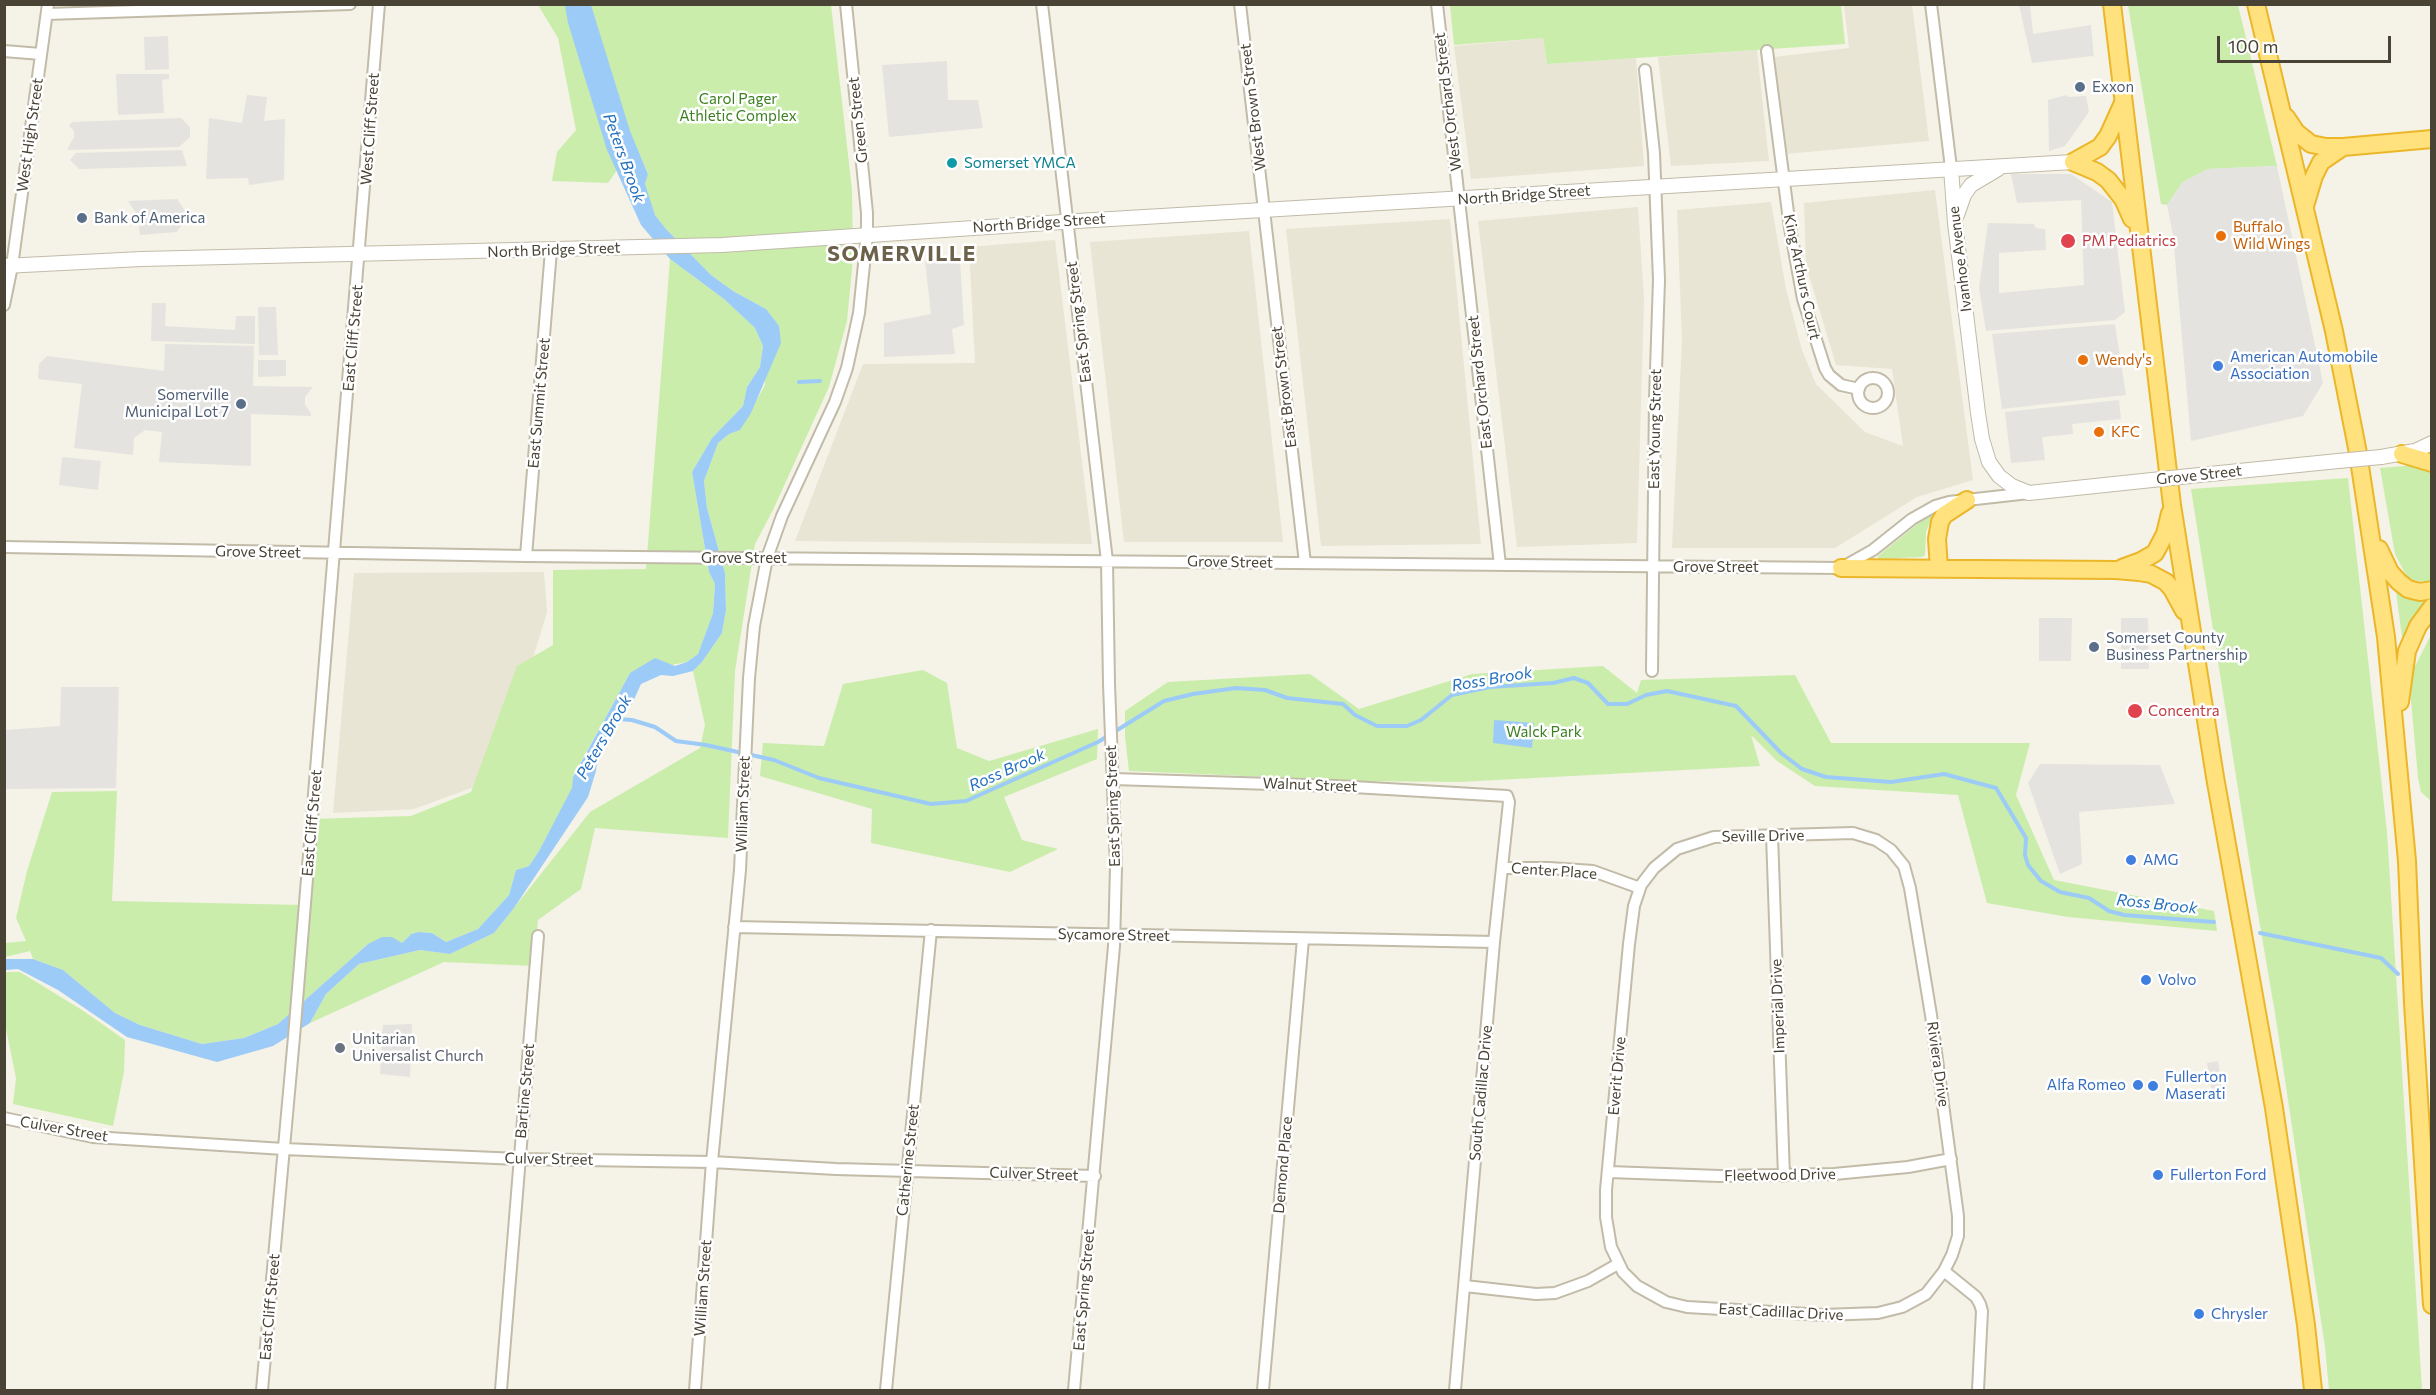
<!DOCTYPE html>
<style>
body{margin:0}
#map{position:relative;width:2436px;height:1395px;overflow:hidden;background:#f5f2e7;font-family:Commissioner,sans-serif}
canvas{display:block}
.frame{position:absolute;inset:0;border:6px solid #494335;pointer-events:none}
.scale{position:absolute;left:2217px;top:36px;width:174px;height:27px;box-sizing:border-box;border:3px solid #494335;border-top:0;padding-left:8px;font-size:18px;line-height:21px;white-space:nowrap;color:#494335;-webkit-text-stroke:4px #fff;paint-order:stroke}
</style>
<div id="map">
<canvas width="2436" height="1395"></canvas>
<div class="frame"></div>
<div class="scale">100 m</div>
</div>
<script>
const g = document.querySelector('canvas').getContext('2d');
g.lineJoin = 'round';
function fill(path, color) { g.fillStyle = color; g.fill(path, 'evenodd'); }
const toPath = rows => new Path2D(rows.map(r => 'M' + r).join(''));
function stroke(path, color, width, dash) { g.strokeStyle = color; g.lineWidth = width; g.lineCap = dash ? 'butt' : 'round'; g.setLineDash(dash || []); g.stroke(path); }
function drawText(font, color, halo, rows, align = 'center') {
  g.font = font + ' Commissioner,sans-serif'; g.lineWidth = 5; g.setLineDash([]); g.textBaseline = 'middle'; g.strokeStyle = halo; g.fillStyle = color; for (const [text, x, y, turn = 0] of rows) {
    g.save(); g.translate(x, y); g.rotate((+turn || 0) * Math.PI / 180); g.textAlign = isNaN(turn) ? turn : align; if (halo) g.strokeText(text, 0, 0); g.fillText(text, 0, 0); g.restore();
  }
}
fill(toPath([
 [1844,5,1912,5,1929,141,1785,154,1774,57,1849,48],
 [1543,38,1547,64,1636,58,1644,166,1471,179,1454,46],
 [1757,50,1769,161,1671,166,1658,57],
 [1935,190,1973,480,1917,497,1835,548,1672,548,1682,340,1677,210,1771,202,1786,289,1802,350,1816,384,1865,432,1903,446,1892,369,1836,365,1806,265,1804,203],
 [1638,207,1644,300,1637,543,1517,547,1478,221],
 [1450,219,1481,544,1321,546,1286,229],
 [1249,231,1283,542,1124,542,1090,242],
 [1055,240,1092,544,795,541,863,364,975,363,969,247],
 [544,572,547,612,496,779,414,809,333,813,354,573]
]), '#e9e5d4');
fill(toPath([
 [538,5,831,5,852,190,853,259,847,321,829,387,773,510,755,544,735,671,728,838,595,828,581,889,538,920,534,966,444,962,310,1023,326,994,359,964,420,950,450,954,494,933,590,812,700,748,705,725,693,671,702,662,722,633,726,610,725,573,707,508,704,481,718,443,729,434,740,430,765,385,766,309,733,291,711,275,666,229,655,215,648,197,645,184,648,173,635,144,608,183,552,181,557,152,576,130,558,38],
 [1450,5,1841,5,1845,44,1547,64,1543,38,1454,45],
 [2128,5,2238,5,2277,166,2208,169,2183,182,2167,205,2161,204],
 [670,259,724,299,755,328,763,346,760,367,747,387,743,406,712,438,692,472,709,572,715,584,713,613,698,654,687,662,630,673,573,776,573,788,539,851,529,866,516,870,509,895,478,929,446,942,432,933,419,932,411,934,402,943,368,944,278,1024,244,1038,202,1044,140,1025,115,1013,63,970,33,959,30,951,5,957,5,943,26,941,16,918,27,871,52,792,117,791,112,901,303,905,310,819,411,816,471,792,517,666,553,645,553,570,646,569],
 [2417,465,2431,473,2431,583,2408,579,2395,554,2380,468],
 [2348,478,2387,832,2422,1390,2329,1390,2325,1347,2275,1013,2254,891,2191,489],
 [1930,514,1932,517,1926,532,1925,555,1922,557,1878,559,1878,556],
 [2396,592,2411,598,2428,600,2402,637],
 [2431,635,2431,801,2421,792,2418,778,2409,678],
 [1603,666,1637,693,1641,680,1795,675,1831,743,2030,743,2016,795,2054,880,2214,911,2217,931,2068,917,1987,903,1958,795,1815,786,1777,761,1751,735,1760,766,1459,782,1361,781,1129,771,1125,737,1125,711,1168,682,1310,674,1359,709,1472,674],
 [923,670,947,683,957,748,989,761,1098,729,1097,759,1004,797,1022,840,1058,849,1010,872,871,843,872,809,760,776,763,743,824,746,843,684],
 [5,972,20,972,82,1010,125,1040,124,1072,113,1126,13,1104,16,1078,5,1024]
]), '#caedac');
fill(toPath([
 [2019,5,2030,5,2033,34,2091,25,2094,58,2093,56,2032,63],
 [168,36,169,69,145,70,144,37],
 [947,61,948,100,978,100,983,128,889,137,882,65],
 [116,74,169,74,169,79,162,80,164,113,118,115],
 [247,95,267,97,264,121,285,119,284,180,249,185,248,178,206,179,209,118,242,123],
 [2066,95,2068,97,2086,96,2089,112,2065,146,2049,151,2048,100],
 [181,118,190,127,190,137,179,147,67,150,74,137,74,131,69,126,72,122],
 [182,150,187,166,79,169,70,160,76,153],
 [2277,166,2323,383,2303,416,2191,441,2173,235,2167,205,2183,182,2208,169],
 [2011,174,2071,174,2112,202,2125,312,2115,320,1986,331,1979,288,1988,223,2034,224,2036,228,2045,229,2046,250,1999,253,1999,293,2084,285,2081,200,2017,203],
 [177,199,186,212,185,220,177,232,140,235,139,227,143,222,144,218,139,218,128,201],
 [960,260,964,325,952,329,955,354,884,357,884,323,931,314,925,261],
 [152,303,166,303,165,326,235,330,236,316,255,316,255,344,151,341],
 [258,307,276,307,278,355,259,355],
 [2115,324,2126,395,2002,409,1992,334],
 [165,344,254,346,253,386,313,387,305,397,305,405,311,413,311,416,251,414,251,466,159,462,162,432,145,430,134,438,133,455,74,448,82,384,38,379,39,364,47,356,164,371],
 [258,360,286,360,286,376,258,377],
 [2119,400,2121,419,2072,424,2073,434,2042,437,2045,460,2011,463,2005,412],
 [62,457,101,461,98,490,59,485],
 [2039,618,2072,618,2071,661,2039,661],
 [2121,618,2148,618,2149,669,2121,669],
 [61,687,119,687,116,788,5,789,5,730,60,726],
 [2040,764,2160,765,2175,804,2079,812,2082,864,2060,874,2028,783],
 [412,1024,410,1077,380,1074,383,1025],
 [2218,1061,2224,1097,2213,1100,2207,1063]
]), '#e5e3df');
fill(toPath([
 [565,5,591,5,630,131,648,174,645,184,655,215,666,229,711,275,733,291,766,309,779,326,781,343,751,413,740,430,729,434,718,443,704,481,707,508,725,573,726,610,722,633,702,662,693,671,673,676,661,675,641,684,632,704,599,746,596,771,588,797,514,908,494,933,450,954,420,950,359,964,326,994,310,1023,273,1046,217,1062,127,1037,58,990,18,969,5,970,5,959,33,959,63,970,115,1013,140,1025,202,1044,244,1038,278,1024,368,944,382,937,392,937,402,943,411,934,419,932,432,933,446,942,478,929,509,895,516,870,529,866,539,851,572,788,573,777,630,673,655,658,675,666,687,662,698,654,713,613,715,584,709,572,692,472,712,438,743,406,747,387,760,367,763,346,755,328,724,299,670,259,641,225,607,150,568,23],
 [1494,720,1534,723,1532,748,1493,743]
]), '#9dcbf7');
stroke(toPath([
 [799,382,820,381],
 [618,719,632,720,655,727,676,741,706,745,774,760,819,778,931,804,966,801,1098,742,1164,701,1193,694,1236,688,1265,690,1287,698,1343,704,1355,715,1377,726,1407,726,1421,720,1452,695,1490,687,1553,683,1574,678,1588,683,1608,704,1627,704,1646,695,1667,691,1736,706,1781,753,1802,769,1826,777,1891,782,1944,774,1996,788,2026,838,2025,855,2028,865,2041,881,2060,892,2089,898,2109,911,2124,915,2214,922],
 [2260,933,2381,958,2398,974]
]), '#9dcbf7', 4);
const minor = toPath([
 [1042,4,1107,561,1109,684,1116,867,1114,946,1074,1390],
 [1240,4,1305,563],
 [1437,4,1500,565],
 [1931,4,1951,168],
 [47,14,350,4],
 [4,51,41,54],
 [1767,51,1790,228,1803,299,1825,368,1829,375,1841,385,1859,389],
 [1645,70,1654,153,1659,280,1655,399,1652,671],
 [4,305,12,266,48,4],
 '1858 393a15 15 0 1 1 30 0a15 15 0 1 1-30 0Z',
 [4,547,526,556,1841,568,1873,550,1912,519,1935,506,1949,502,2029,493],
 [526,556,551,250],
 [1113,779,1336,786,1507,796,1509,802,1494,942,1455,1390],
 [1853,833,1876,840,1891,850,1904,866,1910,888,1931,1015,1958,1216,1958,1236,1952,1255,1944,1271,1926,1294,1902,1307,1878,1313,1824,1315,1687,1307,1666,1302,1637,1286,1623,1272,1611,1247,1606,1217,1606,1190,1629,944,1634,906,1641,885,1654,868,1677,849,1714,837,1853,833],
 [1772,835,1784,1176],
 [1502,868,1549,868,1593,871,1640,888],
 [734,927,1494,942],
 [4,1118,93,1137,284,1149,519,1159,712,1162,836,1169,1095,1176],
 [1609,1172,1720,1176,1834,1174,1908,1167,1951,1159],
 [1944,1271,1976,1297,1980,1304,1982,1311,1978,1390],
 [1465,1286,1536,1294,1555,1293,1588,1281,1618,1264],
 [262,1390,294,1037,379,4],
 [501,1390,538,936],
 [695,1390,712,1162,740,870,749,678,754,626,767,558,782,516,835,402,847,368,859,313,867,235,867,213,846,4],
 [886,1390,931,930],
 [1263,1390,1303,939]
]);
const tertiary = toPath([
 [1951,168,1955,223,1978,413,1982,439,1989,462,1999,476,2012,486,2029,493,2152,480],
 [1957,215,1964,195,1971,185,1998,169],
 [4,266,141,259,722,245,1077,221,2073,162],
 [2381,457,2415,451,2432,443],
 [2190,476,2338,461]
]);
const trunk = toPath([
 [2112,4,2172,505,2215,777,2274,1108,2306,1325,2313,1390],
 [2256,4,2334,331,2358,453,2386,637,2407,861,2413,1003,2432,1305],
 [2286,117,2296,132,2311,144,2326,147,2343,147,2432,139],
 [2073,162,2097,172,2108,180,2123,199,2132,219],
 [2073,162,2100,147,2108,136,2123,103],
 [2305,206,2314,176,2321,162,2343,147],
 [2402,454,2432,463],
 [2379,549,2390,572,2399,582,2408,589,2420,592,2432,590],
 [1841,568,2116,570,2139,572,2151,574,2166,582,2172,589,2184,611],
 [1939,568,1937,539,1940,522,1944,515,1967,500],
 [2122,568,2141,561,2155,553,2165,534,2170,513],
 [2400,702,2407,651,2418,626,2432,607]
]);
stroke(minor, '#c1bba8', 14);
stroke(tertiary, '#c1bba8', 16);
stroke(trunk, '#ecb629', 20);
stroke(minor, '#fff', 10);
stroke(tertiary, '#fff', 14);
stroke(trunk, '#ffe27e', 16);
const tertiaryBridge = toPath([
 [2338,461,2381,457],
 [2152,480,2190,476]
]);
stroke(tertiaryBridge, '#c1bba8', 16, []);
stroke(tertiaryBridge, '#fff', 14);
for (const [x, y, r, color] of [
 [2080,87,6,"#5c6f8a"],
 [952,163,6,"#0f9aa8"],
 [82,218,6,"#5c6f8a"],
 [2221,236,6,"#e8710a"],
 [2068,241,8,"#e0444e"],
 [2083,360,6,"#e8710a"],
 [2218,366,6,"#3f7fe0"],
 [241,404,6,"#5c6f8a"],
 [2099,432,6,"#e8710a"],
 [2094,647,6,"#5c6f8a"],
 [2135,711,8,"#e0444e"],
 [2131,860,6,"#3f7fe0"],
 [2146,980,6,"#3f7fe0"],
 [340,1048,6,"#6b7280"],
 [2138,1085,6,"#3f7fe0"],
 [2153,1086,6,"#3f7fe0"],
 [2158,1175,6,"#3f7fe0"],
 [2199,1314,6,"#3f7fe0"]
]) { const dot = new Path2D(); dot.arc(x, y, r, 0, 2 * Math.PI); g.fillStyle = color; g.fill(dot); stroke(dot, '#fff', 2); }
drawText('15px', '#4e5e75', '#fff', [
 ["Exxon",2092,87],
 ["Bank of America",94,218],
 ["Somerville",229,395,"right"],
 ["Municipal Lot 7",229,412,"right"],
 ["Somerset County",2106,638],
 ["Business Partnership",2106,655]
], 'left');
drawText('15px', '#3d8022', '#fff', [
 ["Carol Pager",738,99],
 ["Athletic Complex",738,116],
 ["Walck Park",1544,732]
]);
drawText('15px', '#494335', '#fff', [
 ["West Orchard Street",1448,102,-97],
 ["West Brown Street",1253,107,-97],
 ["Green Street",858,120,-96],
 ["West Cliff Street",370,129,-86],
 ["West High Street",30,135,-82],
 ["North Bridge Street",1524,195,-4],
 ["North Bridge Street",1039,223,-4],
 ["North Bridge Street",554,250,-2],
 ["Ivanhoe Avenue",1960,259,-97],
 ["King Arthurs Court",1802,277,78],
 ["East Spring Street",1079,322,-97],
 ["East Cliff Street",353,338,-85],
 ["East Orchard Street",1480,382,-96],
 ["East Brown Street",1284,387,-97],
 ["East Summit Street",539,403,-85],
 ["East Young Street",1655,429,-89],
 ["Grove Street",2199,475,-6],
 ["Grove Street",258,552,1],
 ["Grove Street",744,558],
 ["Grove Street",1230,562,1],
 ["Grove Street",1716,567],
 ["Walnut Street",1310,785,2],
 ["William Street",743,804,-88],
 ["East Spring Street",1113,806,-92],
 ["East Cliff Street",312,823,-85],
 ["Seville Drive",1763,836,-1],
 ["Center Place",1554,871,4],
 ["Sycamore Street",1114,935,1],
 ["Imperial Drive",1778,1006,-92],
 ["Riviera Drive",1938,1064,82],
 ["Everit Drive",1617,1076,-85],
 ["Bartine Street",525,1091,-85],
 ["South Cadillac Drive",1481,1093,-85],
 ["Culver Street",64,1129,10],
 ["Culver Street",549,1159,1],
 ["Catherine Street",908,1160,-84],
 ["Demond Place",1283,1165,-85],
 ["Culver Street",1034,1174,2],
 ["Fleetwood Drive",1780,1175,-1],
 ["William Street",703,1288,-86],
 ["East Spring Street",1084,1290,-85],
 ["East Cliff Street",270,1307,-85],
 ["East Cadillac Drive",1781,1312,3]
]);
drawText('15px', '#0d838f', '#fff', [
 ["Somerset YMCA",964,163]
], 'left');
drawText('15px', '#c56008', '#fff', [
 ["Buffalo",2233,227],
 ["Wild Wings",2233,244],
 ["Wendy's",2095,360],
 ["KFC",2111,432]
], 'left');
drawText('15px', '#be3a42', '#fff', [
 ["PM Pediatrics",2082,241],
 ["Concentra",2148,711]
], 'left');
drawText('15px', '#366cbe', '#fff', [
 ["American Automobile",2230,357],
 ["Association",2230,374],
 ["AMG",2143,860],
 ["Volvo",2158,980],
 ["Fullerton",2165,1077],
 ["Maserati",2165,1094],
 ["Alfa Romeo",2126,1085,"right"],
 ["Fullerton Ford",2170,1175],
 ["Chrysler",2211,1314]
], 'left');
drawText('15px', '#5b616d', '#fff', [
 ["Unitarian",352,1039],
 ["Universalist Church",352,1056]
], 'left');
drawText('italic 16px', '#2370bf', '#fff', [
 ["Peters Brook",624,158,70],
 ["Ross Brook",1492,679,-10],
 ["Peters Brook",604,737,-60],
 ["Ross Brook",1007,770,-24],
 ["Ross Brook",2157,904,6]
]);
g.letterSpacing = '1.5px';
drawText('bold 21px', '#6c624b', '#fff', [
 ["SOMERVILLE",902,254]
]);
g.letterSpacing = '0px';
</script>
